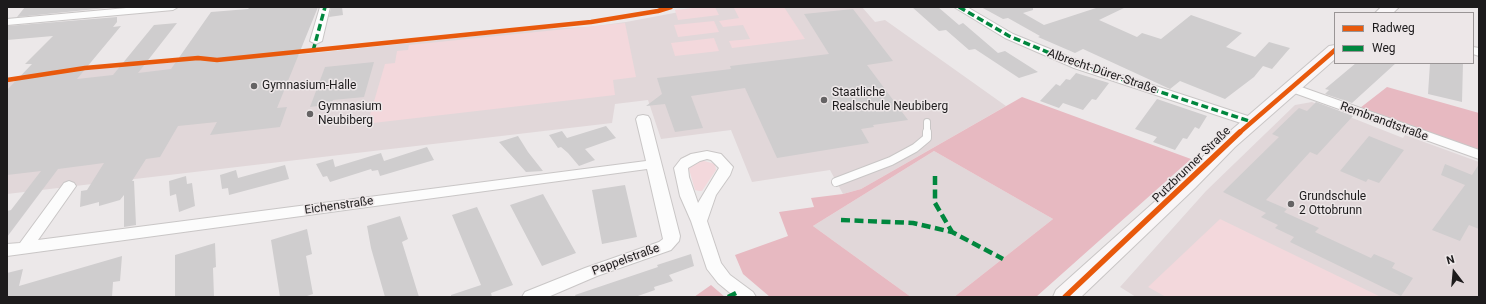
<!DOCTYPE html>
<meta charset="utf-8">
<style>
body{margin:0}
#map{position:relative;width:1486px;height:304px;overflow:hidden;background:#ece8e9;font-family:Roboto,sans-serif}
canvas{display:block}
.frame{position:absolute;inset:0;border:8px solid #1d1b1c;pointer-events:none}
.legend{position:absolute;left:1334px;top:12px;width:140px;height:52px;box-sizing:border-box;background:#ede7e8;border:1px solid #9a9596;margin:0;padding:5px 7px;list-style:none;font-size:12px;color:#1d1b1c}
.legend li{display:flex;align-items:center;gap:8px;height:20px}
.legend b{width:20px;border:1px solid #9a9596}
.north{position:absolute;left:1434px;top:252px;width:40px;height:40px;-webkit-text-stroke:3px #ede7e8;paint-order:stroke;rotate:344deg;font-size:11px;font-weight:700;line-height:16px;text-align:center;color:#1d1b1c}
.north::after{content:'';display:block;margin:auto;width:14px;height:18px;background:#1d1b1c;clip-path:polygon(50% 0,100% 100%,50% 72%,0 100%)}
</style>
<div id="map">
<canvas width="1486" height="304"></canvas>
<div class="frame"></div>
<ul class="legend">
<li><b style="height:5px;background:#e8590c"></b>Radweg</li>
<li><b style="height:5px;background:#00873e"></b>Weg</li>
</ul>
<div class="north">N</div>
</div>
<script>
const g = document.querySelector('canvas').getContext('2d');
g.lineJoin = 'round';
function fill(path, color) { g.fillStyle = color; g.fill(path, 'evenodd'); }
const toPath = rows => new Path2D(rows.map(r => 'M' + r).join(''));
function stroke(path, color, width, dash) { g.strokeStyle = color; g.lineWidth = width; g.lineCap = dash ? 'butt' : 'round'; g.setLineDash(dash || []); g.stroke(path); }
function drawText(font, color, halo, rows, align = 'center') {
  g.font = font + ' Roboto,sans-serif'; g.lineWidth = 3; g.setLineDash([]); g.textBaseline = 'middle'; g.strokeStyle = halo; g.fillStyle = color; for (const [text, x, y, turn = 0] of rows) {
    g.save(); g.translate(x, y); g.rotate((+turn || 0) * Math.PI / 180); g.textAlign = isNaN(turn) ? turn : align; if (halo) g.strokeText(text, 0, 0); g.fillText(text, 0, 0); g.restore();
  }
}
fill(toPath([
 [706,7,862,7,875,22,885,20,1006,106,861,189,843,194,830,170,752,182,731,130,661,139,648,100,615,104,612,123,7,194,7,82,45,77,56,73,140,65,193,60,220,63,541,29,588,27,626,22],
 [1312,102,1403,138,1405,135,1479,162,1479,297,1136,297,1120,287,1206,191,1295,105],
 [934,151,1053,219,954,297,911,297,813,226]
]), '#e1d7d9');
fill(toPath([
 [702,7,715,7,719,15,678,20,675,10],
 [784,7,805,39,732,48,729,41,750,39,743,25,723,27,719,21,739,18,734,8],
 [714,21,719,32,678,37,674,25],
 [625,23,636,77,613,80,615,95,373,123,374,116,370,115,385,64,395,63,397,51,408,50,409,45],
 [714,38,719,51,675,56,671,43],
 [701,160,715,164,716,170,702,191,699,191,695,190,689,169,690,166],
 [1220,219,1381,297,1166,297,1148,287]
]), '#f3d8dc');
fill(toPath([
 [1387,87,1479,113,1479,150,1360,108],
 [1022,97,1191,159,1036,297,954,297,1053,219,934,151,813,226,911,297,770,297,743,274,735,255,788,236,779,212,814,207,811,198,843,194,861,189],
 [711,285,725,297,694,297]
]), '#e7b9c1');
fill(toPath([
 [25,7,116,7,17,17],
 [250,7,318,7,277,108,287,107,280,127,210,135,217,122,178,126,160,157,146,159,132,181,134,181,136,225,124,227,124,195,120,200,99,206,99,202,80,207,81,191,87,190,104,163,58,169,7,237,7,211,11,210,41,171,7,175,7,90,32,64,25,64,53,36,7,40,8,26,117,17,117,22,113,27,121,26,77,79,113,75,154,25,177,23,138,73,171,69,211,12,248,9],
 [331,7,342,7,343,15,329,17],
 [912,7,938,7,959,25,963,23,998,53,1005,51,1038,72,1019,78,975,49,969,50,946,30,939,31],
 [981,7,1033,7,1033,10,1023,13,1044,25,1099,7,1126,7,1099,20,1137,37,1142,33,1161,39,1191,15,1242,33,1226,47,1255,57,1269,42,1290,48,1272,69,1263,66,1254,77,1225,99,1180,81,1170,89,1083,49,1075,53,1038,37,1040,36,1008,18,1003,19],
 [853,9,893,61,867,65,908,120,873,125,874,127,861,129,869,143,777,158,745,88,691,96,703,128,675,132,665,104,646,106,662,94,657,78,731,69,730,66,829,54,804,14],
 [374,62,364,97,333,100,332,104,310,107,325,67],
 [1356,63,1396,63,1352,103,1325,94,1329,90,1325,89],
 [1430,63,1463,63,1462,102,1428,94],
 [1076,73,1109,83,1096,100,1092,99,1083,110,1063,103,1059,108,1040,101,1056,84,1060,86,1066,79,1070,80],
 [1157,99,1207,116,1199,129,1195,127,1187,139,1183,138,1175,150,1153,142,1157,137,1135,129],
 [1316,102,1353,116,1317,155,1310,152,1266,200,1287,209,1284,212,1319,228,1315,232,1371,258,1374,254,1395,263,1392,268,1413,278,1401,296,1290,242,1294,237,1275,228,1278,225,1261,217,1266,213,1223,192,1279,137,1272,134,1299,108,1307,111],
 [606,126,616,138,585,149,595,160,579,166,568,153,561,147,558,148,549,135,562,131,567,138],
 [518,136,528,152,543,171,526,172,499,142],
 [1369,136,1404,150,1379,183,1368,179,1366,182,1340,171],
 [427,147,434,160,380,176,378,170,372,171,371,169,330,182,327,176,323,177,316,164,333,159,335,167,381,153,384,161],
 [1445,164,1472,175,1479,164,1479,229,1469,225,1460,241,1432,230,1465,185,1441,175],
 [285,165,289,179,229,195,228,188,222,189,220,175,236,170,238,178],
 [186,176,187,184,192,183,195,206,179,212,176,194,170,196,169,181],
 [625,185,637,237,602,244,592,190],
 [543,194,576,253,542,266,510,205],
 [477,207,513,285,491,293,492,297,451,297,451,295,481,285,452,215],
 [400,216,408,239,402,242,419,297,385,297,371,248,367,226],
 [307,229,312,254,306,256,313,294,304,297,280,297,271,240],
 [215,243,216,267,213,268,214,297,175,297,175,255],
 [691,254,694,266,669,275,673,281,654,287,655,290,635,297,576,297,575,295,658,267,657,265],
 [122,256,120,281,113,282,112,297,7,297,7,273,23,269,19,286]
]), '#cfcdce');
const laneFar1 = toPath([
 [927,122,927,133]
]);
const lane = toPath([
 [836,182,891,161,915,148,927,138,927,132]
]);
const street = toPath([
 [137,7,178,7,173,10,7,25,7,19,137,7],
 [320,7,330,7,322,41,316,44,310,41,320,7],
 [954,7,967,7,1013,34,1082,62,1257,119,1259,122,1257,125,1252,126,1247,125,1074,68,1005,38,954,7],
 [1473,47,1479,48,1479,56,1473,54,1473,47],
 [1290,83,1479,150,1479,159,1286,90,1284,87,1290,83],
 [643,115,648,116,650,119,680,236,679,241,671,250,597,276,548,297,522,297,525,292,585,268,659,242,663,239,647,169,7,256,7,244,20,243,64,183,69,181,74,183,76,186,38,240,646,161,636,119,638,116,643,115],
 [707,151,721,154,733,167,730,175,716,195,707,221,721,263,730,275,753,292,756,297,735,297,718,283,707,269,691,221,680,196,674,168,681,159,691,154,707,151],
 [707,159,711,160,719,168,698,203,689,177,688,168,700,161,707,159]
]);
const secondary = toPath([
 [1381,7,1399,7,1393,13,1375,13,1381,7],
 [1335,45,1335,59,1235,147,1195,188,1081,297,1053,297,1056,290,1181,178,1221,139,1329,46,1335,45]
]);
stroke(laneFar1, '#c9c6c6', 8);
stroke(lane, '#c9c6c6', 10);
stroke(street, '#c9c6c6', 2);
stroke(secondary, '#c9c6c6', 2);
stroke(laneFar1, '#fcfcfc', 6);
stroke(lane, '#fcfcfc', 8);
fill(street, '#fcfcfc');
fill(secondary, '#f9f6f7');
stroke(toPath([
 [959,7,1009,36,1078,65,1252,122],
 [313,51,325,7]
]), '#00873e', 3.5, [7, 3.5]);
stroke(toPath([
 [935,176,935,203,952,232],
 [841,220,913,223,952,232,1003,259],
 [728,297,740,291]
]), '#00873e', 4.5, [9, 4.5]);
stroke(toPath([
 [7,80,85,68,198,58,217,60,591,22,658,11,671,7],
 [1239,133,1335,50]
]), '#e8590c', 4.5);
stroke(toPath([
 [1065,297,1240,132]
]), '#e8590c', 5.5);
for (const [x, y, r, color] of [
 [254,86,4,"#656364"],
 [824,100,4,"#656364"],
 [310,114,4,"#656364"],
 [1291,204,4,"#656364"]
]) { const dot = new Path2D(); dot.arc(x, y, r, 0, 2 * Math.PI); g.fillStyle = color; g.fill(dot); stroke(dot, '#ede7e8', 1.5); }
drawText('12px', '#1d1b1c', '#ede7e8', [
 ["Albrecht-Dürer-Straße",1102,72,19],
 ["Rembrandtstraße",1384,122,20],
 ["Putzbrunner Straße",1192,165,-44],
 ["Eichenstraße",339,206,-8],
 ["Pappelstraße",626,260,-20]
]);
drawText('12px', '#1d1b1c', '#ede7e8', [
 ["Gymnasium-Halle",262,86],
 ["Staatliche",832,93],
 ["Realschule Neubiberg",832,107],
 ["Gymnasium",318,107],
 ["Neubiberg",318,121],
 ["Grundschule",1299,197],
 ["2 Ottobrunn",1299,211]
], 'left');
</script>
